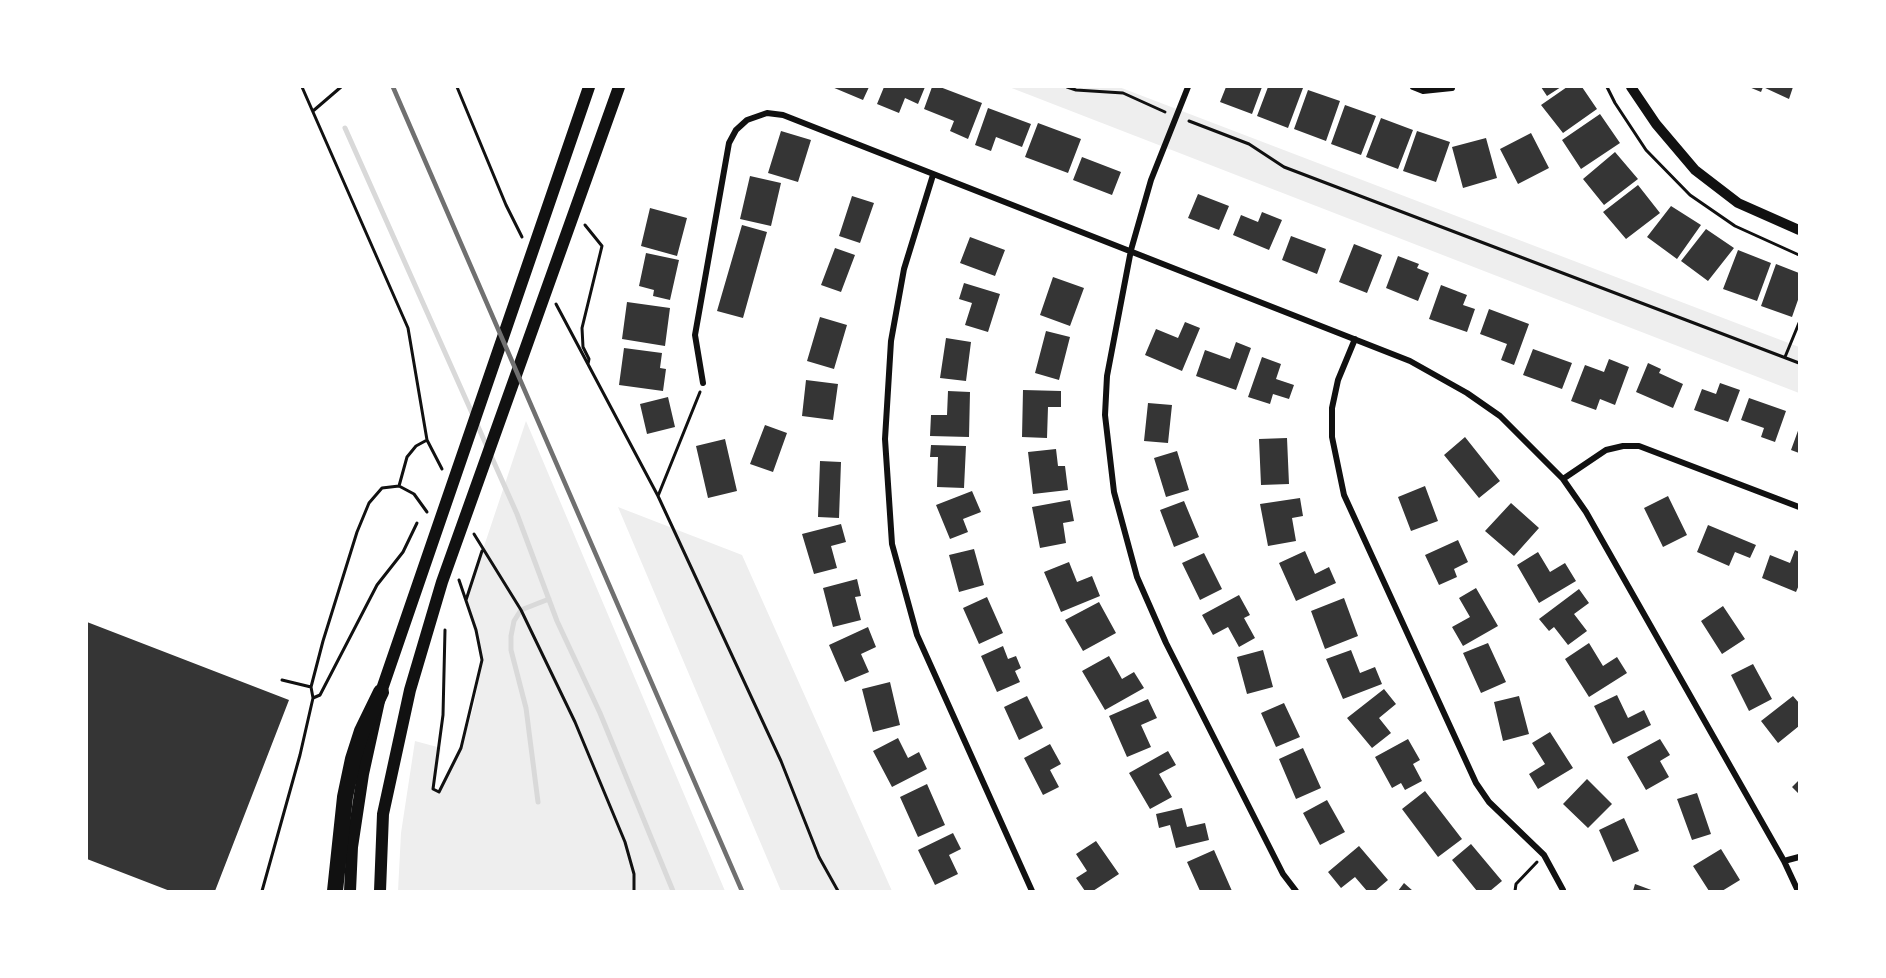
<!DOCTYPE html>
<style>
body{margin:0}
#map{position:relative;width:1886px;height:978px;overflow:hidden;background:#fff;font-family:"DejaVu Sans",sans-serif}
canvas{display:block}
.frame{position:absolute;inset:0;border:88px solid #fff;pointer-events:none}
</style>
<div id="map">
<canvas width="1886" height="978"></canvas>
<div class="frame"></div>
</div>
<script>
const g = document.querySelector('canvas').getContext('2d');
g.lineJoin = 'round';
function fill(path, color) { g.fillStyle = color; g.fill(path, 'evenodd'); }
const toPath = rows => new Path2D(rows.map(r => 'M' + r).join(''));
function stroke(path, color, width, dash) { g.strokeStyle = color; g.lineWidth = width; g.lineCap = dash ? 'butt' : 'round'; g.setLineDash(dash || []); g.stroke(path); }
fill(toPath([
 [1009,87,1119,87,1799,347,1799,393],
 [526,421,725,891,398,891,401,833,415,741,441,748,434,789,439,792,461,749,474,705,482,660,466,600],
 [618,507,742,555,892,891,781,891]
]), '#eee');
stroke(toPath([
 [345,128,517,514,557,621,600,713,673,891],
 [538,802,526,708,511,650,511,636,514,621,521,610,549,599]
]), '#d9d9d9', 5);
fill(toPath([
 [832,87,869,87,863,100],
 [884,87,925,87,918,104,905,98,899,113,877,104],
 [932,87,940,87,982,103,968,139,950,131,954,121,924,109],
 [1226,87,1262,87,1252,114,1220,102],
 [1268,87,1303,88,1288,128,1257,116],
 [1541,87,1561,87,1547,96],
 [1567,87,1582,87,1597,109,1563,133,1541,105],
 [1749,87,1793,87,1789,99,1763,87,1761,92],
 [1308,90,1340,101,1326,141,1294,129],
 [1345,105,1376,116,1361,155,1331,144],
 [988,108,1031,124,1022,147,996,137,991,151,975,145],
 [1600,114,1620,143,1581,169,1562,140],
 [1381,118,1413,130,1398,169,1366,157],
 [1038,123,1081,139,1068,173,1025,157],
 [781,131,811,140,798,182,768,173],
 [1417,131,1450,142,1436,182,1403,171],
 [1531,133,1549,168,1518,184,1500,149],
 [1486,138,1497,178,1463,188,1452,147],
 [1615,152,1638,179,1604,205,1583,179],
 [1082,157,1121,172,1112,195,1073,180],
 [750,176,781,183,771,226,740,219],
 [1638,185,1660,213,1626,239,1603,212],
 [1198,194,1229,206,1219,230,1188,218],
 [852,196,874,203,860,243,839,236],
 [1671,206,1701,225,1677,259,1647,237],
 [650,208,687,218,677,256,641,246],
 [1262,212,1282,220,1269,250,1233,235,1241,215,1258,222],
 [742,225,767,232,743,318,717,311],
 [1706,229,1734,248,1708,281,1681,261],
 [1291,236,1326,249,1317,274,1282,260],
 [970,237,1005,250,995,276,960,263],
 [1354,244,1382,255,1367,293,1339,282],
 [835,248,855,255,841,292,821,285],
 [1738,250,1771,263,1757,301,1723,289],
 [646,253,679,260,670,300,653,296,654,290,639,286],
 [1398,256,1419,264,1417,268,1429,273,1418,301,1386,288],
 [1776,264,1799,273,1799,297,1792,317,1761,306],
 [1053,277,1084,288,1070,326,1040,315],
 [964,283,1000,294,988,332,965,325,972,303,959,299],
 [1441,285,1467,295,1463,305,1475,309,1467,332,1429,319],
 [627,302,670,308,665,346,622,339],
 [1489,309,1529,324,1514,365,1501,360,1507,344,1480,334],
 [820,317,847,325,834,369,807,361],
 [1185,322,1200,328,1182,371,1145,355,1156,329,1178,338],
 [1046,331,1070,337,1059,380,1035,373],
 [946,338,971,342,966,381,940,378],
 [1236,342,1251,348,1236,390,1196,376,1205,350,1230,359],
 [624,348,662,353,660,368,666,369,663,391,619,385],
 [1533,349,1572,363,1562,389,1523,375],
 [1262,357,1281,364,1276,379,1294,385,1289,399,1273,394,1270,404,1248,397],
 [1609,359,1629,367,1615,405,1600,399,1596,410,1571,401,1585,365,1604,372],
 [1648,363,1661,369,1659,373,1683,384,1673,408,1636,392],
 [806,380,838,384,833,420,802,416],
 [1720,383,1740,390,1728,422,1694,410,1702,389,1716,394],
 [1023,390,1061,391,1061,407,1048,407,1047,438,1022,437],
 [948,391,970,392,969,437,930,436,931,415,947,415],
 [668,397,675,427,647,434,640,404],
 [1749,398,1786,411,1775,442,1761,437,1764,428,1741,420],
 [1148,403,1172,405,1168,443,1144,441],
 [765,425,787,433,773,472,750,464],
 [1799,428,1799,453,1791,450],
 [1465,437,1500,481,1479,498,1444,455],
 [1287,438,1289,484,1261,485,1259,439],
 [725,439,737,491,708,498,696,446],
 [931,445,966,446,964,488,937,487,938,457,930,457],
 [1056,449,1058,466,1065,466,1068,490,1033,494,1028,452],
 [1177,451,1189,490,1166,497,1154,458],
 [820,461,841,462,839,518,818,517],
 [1425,486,1438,521,1411,531,1398,497],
 [972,491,981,512,963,519,968,532,950,539,936,505],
 [1668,496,1687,535,1663,547,1644,508],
 [1300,498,1303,516,1292,518,1296,541,1268,546,1260,504],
 [1070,500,1074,521,1063,523,1066,543,1040,548,1032,507],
 [1184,501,1199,537,1174,547,1160,510],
 [1511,503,1539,528,1514,556,1485,531],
 [841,524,846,542,831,546,837,568,814,574,802,534],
 [1708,525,1756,545,1750,558,1735,552,1729,566,1697,552],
 [1458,540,1468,562,1454,569,1457,577,1439,585,1425,555],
 [974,549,984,585,959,592,949,555],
 [1795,550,1799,552,1799,585,1796,592,1762,578,1770,555,1790,563],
 [1305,551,1315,574,1329,567,1336,583,1296,601,1279,563],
 [1538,552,1550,572,1565,563,1576,581,1539,603,1517,565],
 [1204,553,1222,589,1200,600,1182,563],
 [1069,562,1077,582,1092,576,1100,596,1061,612,1044,572],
 [857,579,861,596,855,597,861,620,833,627,823,588],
 [1476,588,1498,626,1463,646,1452,627,1470,617,1459,598],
 [1579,589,1589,603,1574,614,1587,631,1568,645,1554,627,1549,631,1539,619],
 [1239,595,1250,615,1244,618,1255,638,1239,647,1228,627,1213,635,1202,615],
 [987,597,1003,633,979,644,963,608],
 [1344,598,1358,636,1325,649,1311,611],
 [1099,602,1116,633,1083,651,1065,620],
 [1723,606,1745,639,1722,654,1701,621],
 [87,622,289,700,215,891,170,891,87,859],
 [868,627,876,647,861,654,869,672,845,682,829,645],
 [1488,643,1506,682,1481,693,1463,653],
 [1589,643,1603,666,1617,657,1627,673,1589,697,1565,659],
 [1003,646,1008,659,1016,656,1021,668,1015,671,1020,682,997,692,981,656],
 [1263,650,1273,687,1247,694,1237,657],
 [1351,650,1360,673,1375,667,1382,684,1343,699,1326,659],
 [1109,656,1122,679,1134,672,1144,688,1105,710,1082,671],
 [1753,664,1772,699,1749,711,1731,675],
 [890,682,900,725,873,732,862,689],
 [1384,689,1396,704,1379,718,1391,733,1372,748,1347,718],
 [1617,695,1628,718,1644,710,1651,725,1613,744,1594,706],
 [1027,696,1043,728,1019,740,1004,707],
 [1519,696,1529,734,1503,741,1494,702],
 [1793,696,1799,703,1799,726,1778,743,1761,721],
 [1148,699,1157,718,1141,725,1151,747,1127,757,1109,716],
 [1284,703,1300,737,1276,747,1261,713],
 [1550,732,1573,768,1538,789,1529,774,1545,764,1532,743],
 [898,738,908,758,919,752,927,769,892,787,873,751],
 [1408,739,1420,760,1413,764,1422,781,1405,790,1401,783,1392,788,1375,757],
 [1660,739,1670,755,1660,761,1669,777,1646,790,1627,757],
 [1050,744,1061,764,1050,770,1059,787,1043,795,1024,758],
 [1303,748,1321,788,1296,799,1279,759],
 [1168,751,1176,765,1159,774,1172,797,1150,809,1129,773],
 [1587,779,1612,804,1588,828,1563,804],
 [1799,780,1799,794,1792,787],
 [927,784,945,825,918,837,900,797],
 [1425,791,1462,839,1438,857,1402,809],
 [1697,793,1711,834,1692,840,1677,799],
 [1327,800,1345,832,1320,845,1303,813],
 [1182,808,1187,827,1205,823,1209,840,1176,848,1170,825,1159,828,1156,814],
 [1624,818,1639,851,1613,862,1599,830],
 [953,833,961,849,949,855,958,874,935,885,918,850],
 [1096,841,1119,874,1093,891,1085,891,1076,878,1087,871,1076,854],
 [1471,844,1502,881,1490,891,1477,891,1452,860],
 [1359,846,1388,880,1375,891,1367,891,1355,877,1341,888,1328,872],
 [1721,849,1740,880,1722,891,1709,891,1693,866],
 [1214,850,1232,891,1200,891,1187,862],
 [1404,883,1413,891,1398,891],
 [1635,884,1654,891,1633,891]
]), '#353535');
stroke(toPath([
 [302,87,408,328,427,440,442,469],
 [457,87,506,205,522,237],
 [1067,87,1076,90,1123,93,1165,112],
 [1607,87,1615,103,1646,150,1690,195,1735,226,1799,255],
 [313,111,341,87],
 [1189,121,1249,144,1284,167,1799,363],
 [585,225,602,246,582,328,583,347,589,359,588,364],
 [556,304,658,496,781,761,819,857,838,891],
 [1785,357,1799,323],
 [399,486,407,457,416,446,427,440],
 [658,496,700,392],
 [474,534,521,610,575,722,625,842,634,874,634,891],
 [466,600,482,551],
 [445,630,443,715,433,789,439,792,461,748,482,660,476,630,459,580],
 [282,680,311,687],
 [313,698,320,695,377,585,403,552,417,523],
 [262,891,300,755,313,698,311,687,323,641,357,532,369,503,382,488,399,486,414,494,427,512],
 [1515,891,1516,884,1537,862]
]), '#111', 3);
stroke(toPath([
 [1188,87,1151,180,1131,250,1107,376,1105,415,1114,492,1137,577,1166,643,1283,874,1296,891],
 [1413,87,1423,91,1452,88],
 [933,175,904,269,891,341,885,439,892,544,917,635,1032,891],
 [1355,339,1338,380,1332,408,1332,437,1344,495,1476,783,1489,802,1544,855,1563,890],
 [703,383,695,335,729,143,736,130,747,120,767,113,783,115,1410,361,1467,393,1500,416,1563,479,1586,512,1784,861,1798,891],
 [1563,479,1606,450,1623,446,1639,446,1799,507],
 [1784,861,1799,857]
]), '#111', 6);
stroke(toPath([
 [1631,87,1656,124,1695,170,1738,203,1799,230]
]), '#111', 10);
stroke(toPath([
 [350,891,352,847,363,774,381,692,589,87],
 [380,891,383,814,410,690,442,582,619,87]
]), '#111', 12);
stroke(toPath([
 [335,891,345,797,353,759,362,731,381,692]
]), '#111', 16);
stroke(toPath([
 [393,87,742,891]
]), '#707070', 4.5);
</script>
